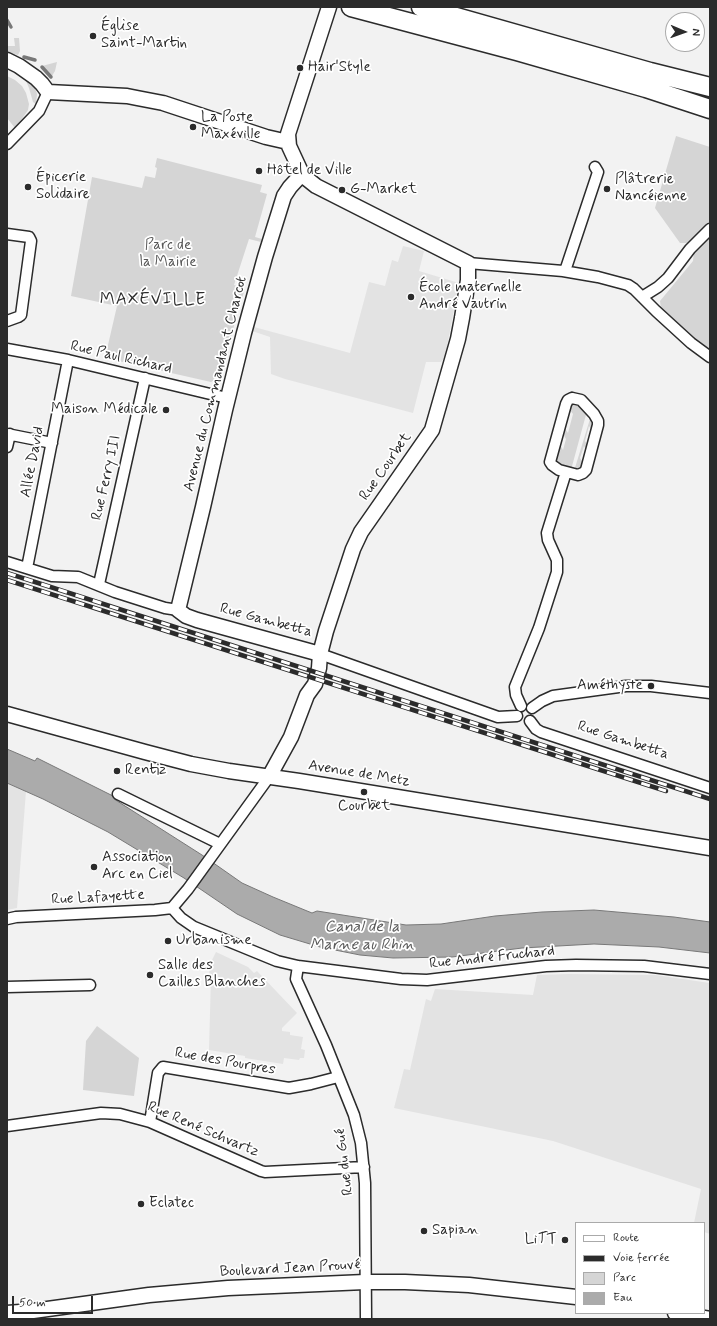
<!DOCTYPE html>
<meta charset="utf-8">
<style>
body{margin:0}
#map{position:relative;width:717px;height:1326px;overflow:hidden;background:#f2f2f2;font-family:Mynerve,sans-serif}
canvas{display:block}
.frame{position:absolute;inset:0;border:8px solid #2b2b2b;pointer-events:none}
.legend{position:absolute;left:575px;top:1222px;width:130px;height:92px;box-sizing:border-box;background:#fff;border:1px solid #aaa;margin:0;padding:5px 7px;list-style:none;font-size:12px;color:#2b2b2b}
.legend li{display:flex;align-items:center;gap:8px;height:20px}
.legend b{width:20px;border:1px solid #aaa}
.north{position:absolute;left:665px;top:12px;width:40px;height:40px;box-sizing:border-box;background:#fff;border:1px solid #aaa;border-radius:50%;rotate:92deg;font-size:11px;font-weight:700;line-height:16px;text-align:center;color:#2b2b2b}
.north::after{content:'';display:block;margin:auto;width:14px;height:18px;background:#2b2b2b;clip-path:polygon(50% 0,100% 100%,50% 72%,0 100%)}
.scale{position:absolute;left:12px;top:1296px;width:81px;height:18px;box-sizing:border-box;border:2px solid #2b2b2b;border-top:0;padding-left:5px;font-size:12px;line-height:14px;white-space:nowrap;color:#2b2b2b;-webkit-text-stroke:3px #fff;paint-order:stroke}
</style>
<div id="map">
<canvas width="717" height="1326"></canvas>
<div class="frame"></div>
<ul class="legend">
<li><b style="height:5px;background:#fff"></b>Route</li>
<li><b style="height:5px;background:#2b2b2b"></b>Voie ferrée</li>
<li><b style="height:11px;background:#d5d5d5"></b>Parc</li>
<li><b style="height:11px;background:#ababab"></b>Eau</li>
</ul>
<div class="north">N</div>
<div class="scale">50 m</div>
</div>
<script>
const g = document.querySelector('canvas').getContext('2d');
g.lineJoin = 'round';
function fill(path, color) { g.fillStyle = color; g.fill(path, 'evenodd'); }
const toPath = rows => new Path2D(rows.map(r => 'M' + r).join(''));
function stroke(path, color, width, dash) { g.strokeStyle = color; g.lineWidth = width; g.lineCap = dash ? 'butt' : 'round'; g.setLineDash(dash || []); g.stroke(path); }
function drawText(font, color, halo, rows, align = 'center') {
  g.font = font + ' Mynerve,sans-serif'; g.lineWidth = 3.5; g.setLineDash([]); g.textBaseline = 'middle'; g.strokeStyle = halo; g.fillStyle = color; for (const [text, x, y, turn = 0] of rows) {
    g.save(); g.translate(x, y); g.rotate((+turn || 0) * Math.PI / 180); g.textAlign = isNaN(turn) ? turn : align; if (halo) g.strokeText(text, 0, 0); g.fillText(text, 0, 0); g.restore();
  }
}
fill(toPath([
 [403,246,424,251,419,271,459,283,445,357,441,362,426,362,413,413,285,379,271,374,270,337,252,331,254,327,350,353,369,282,385,286,392,260,398,262],
 [7,783,26,791,17,908,7,910],
 [216,952,248,967,254,973,257,971,297,1013,282,1028,282,1031,290,1032,290,1035,303,1037,301,1049,305,1050,304,1058,300,1058,299,1060,284,1058,283,1064,245,1058,245,1056,209,1050,211,976,209,976,210,964],
 [569,974,655,975,710,983,710,1234,704,1232,704,1223,694,1223,701,1189,553,1141,394,1108,404,1069,410,1070,426,999,431,1001,435,989,533,995,537,975]
]), '#e3e3e3');
fill(toPath([
 [14,38,19,38,20,51,18,55,7,52,7,46,15,46],
 [57,62,55,71,52,76,42,66],
 [7,76,15,80,22,86,26,93,29,104,28,110,26,113,15,128,7,118],
 [27,79,35,88,37,94,36,104,33,102,29,88,26,81],
 [676,136,710,147,710,222,688,243,680,243,655,208],
 [157,158,262,185,260,192,267,194,255,237,262,239,261,242,249,239,234,285,245,289,237,313,222,376,211,382,105,358,117,306,71,296,92,177,142,188,145,176,155,178,157,168,155,167],
 [710,236,710,351,700,345,661,308,660,301,693,261,694,251],
 [577,402,587,411,571,470,554,464,559,443,563,450,566,439,562,432,563,426,568,433,573,414,570,410,569,405,571,403],
 [590,419,596,423,593,432,589,426,585,441,589,448,588,453,584,446,580,458,584,464,582,470,574,471],
 [97,1026,139,1058,134,1096,83,1090,86,1041]
]), '#d5d5d5');
const water = toPath([
 [7,749,35,761,37,758,115,797,114,799,202,855,242,883,273,897,312,913,317,911,406,925,441,924,495,916,542,912,594,910,674,917,710,922,710,953,659,947,594,944,522,948,452,957,393,958,360,955,320,947,280,935,237,914,184,878,108,832,43,799,7,783,7,749]
]);
fill(water, '#ababab');
stroke(water, '#787878', 1);
stroke(toPath([
 [7,20,11,27],
 [24,57,35,60],
 [42,67,51,77]
]), '#787878', 3.5);
const street = toPath([
 [7,144,39,111,48,92],
 [7,234,29,237,31,241,21,315,18,317,7,321],
 [468,263,563,271,598,277,628,285,634,289,656,311,691,343,710,357],
 [565,271,598,172,595,167],
 [642,297,658,287,668,278,690,249,710,229],
 [7,349,68,360,227,398],
 [572,398,581,400,594,414,598,421,598,425,586,470,583,473,578,475,559,470,552,465,550,462,566,404,568,400,572,398],
 [7,434,52,443],
 [7,447,10,434],
 [7,562,52,576,78,577,115,592,165,608,178,610],
 [27,568,68,360],
 [99,584,145,378],
 [320,654,498,717,517,716],
 [521,706,516,695,515,687,539,628,557,572,557,560,548,540,547,533,566,472],
 [532,708,542,701,553,696,626,686,651,686,710,693],
 [530,721,536,729,541,732,710,788],
 [118,794,220,844],
 [172,908,181,918,194,927,277,961,298,966,401,979,427,980,546,966,576,965,644,966,710,974],
 [7,919,16,917,155,910,172,908,188,889,269,777],
 [298,966,296,979,326,1045,354,1115,361,1143,365,1183,366,1319],
 [7,987,90,985],
 [150,1122,158,1073,163,1067,289,1088,311,1084,338,1077],
 [7,1126,101,1113,120,1114,150,1122,261,1171,265,1172,364,1167]
]);
const secondary = toPath([
 [7,60,19,66,36,78,42,84,48,92,127,96,137,98,163,103,266,137,288,142],
 [302,174,290,187,284,196,265,257,244,333,225,410,203,507,178,610,186,616,197,620,320,654],
 [7,714,145,752,191,764,229,771,299,781,710,848],
 [269,777,291,737,307,695,315,684,319,668,320,654,326,631,353,549,361,532,432,430,458,339,462,318,468,280,468,263,316,186,306,178,302,174,289,146,288,134,329,7],
 [7,1313,33,1311,149,1295,228,1288,365,1282,405,1282,469,1285,576,1297],
 [675,1313,710,1319]
]);
const highway = toPath([
 [351,7,517,51,646,88,710,109],
 [421,7,650,72,710,87]
]);
stroke(street, '#2b2b2b', 13);
stroke(secondary, '#2b2b2b', 17);
stroke(highway, '#2b2b2b', 21);
stroke(street, '#fff', 10);
stroke(secondary, '#fff', 14);
stroke(highway, '#fff', 18);
const rail = toPath([
 [7,573,710,799],
 [7,580,666,791]
]);
stroke(rail, '#2b2b2b', 4.5);
stroke(rail, '#fff', 3, [9]);
for (const [x, y, r, color] of [
 [93,36,4,"#2b2b2b"],
 [300,68,4,"#2b2b2b"],
 [193,127,4,"#2b2b2b"],
 [259,171,4,"#2b2b2b"],
 [28,187,4,"#2b2b2b"],
 [607,189,4,"#2b2b2b"],
 [342,190,4,"#2b2b2b"],
 [411,297,4,"#2b2b2b"],
 [166,410,4,"#2b2b2b"],
 [651,686,4,"#2b2b2b"],
 [117,771,4,"#2b2b2b"],
 [364,792,4,"#2b2b2b"],
 [94,867,4,"#2b2b2b"],
 [168,941,4,"#2b2b2b"],
 [150,975,4,"#2b2b2b"],
 [141,1204,4,"#2b2b2b"],
 [424,1231,4,"#2b2b2b"],
 [565,1240,4,"#2b2b2b"]
]) { const dot = new Path2D(); dot.arc(x, y, r, 0, 2 * Math.PI); g.fillStyle = color; g.fill(dot); stroke(dot, '#fff', 1.5); }
drawText('15px', '#2b2b2b', '#fff', [
 ["Église",101,27],
 ["Saint-Martin",101,44],
 ["Hair'Style",308,68],
 ["La Poste",201,118],
 ["Maxéville",201,135],
 ["Hôtel de Ville",267,171],
 ["Épicerie",36,178],
 ["Solidaire",36,195],
 ["Plâtrerie",615,180],
 ["Nancéienne",615,197],
 ["G-Market",350,190],
 ["École maternelle",419,288],
 ["André Vautrin",419,305],
 ["Maison Médicale",158,410,"right"],
 ["Améthyste",643,686,"right"],
 ["Rentiz",125,771],
 ["Courbet",364,807,"center"],
 ["Association",102,858],
 ["Arc en Ciel",102,875],
 ["Urbanisme",176,941],
 ["Salle des",158,966],
 ["Cailles Blanches",158,983],
 ["Eclatec",149,1204],
 ["Sapian",432,1231],
 ["LiTT",557,1240,"right"]
], 'left');
drawText('15px', '#565656', '#fff', [
 ["Parc de",168,246],
 ["la Mairie",168,263]
]);
drawText('15px', '#2b2b2b', '#fff', [
 ["Rue Paul Richard",121,358,13],
 ["Avenue du Commandant Charcot",216,384,-76],
 ["Allée David",33,462,-79],
 ["Rue Courbet",386,467,-55],
 ["Rue Ferry III",107,478,-77],
 ["Rue Gambetta",266,621,15],
 ["Rue Gambetta",623,741,18],
 ["Avenue de Metz",359,774,9],
 ["Rue Lafayette",98,898,-3],
 ["Rue André Fruchard",492,958,-6],
 ["Rue des Pourpres",225,1062,10],
 ["Rue René Schvartz",203,1130,23],
 ["Rue du Gué",345,1162,-97],
 ["Boulevard Jean Prouvé",290,1269,-3]
]);
drawText('italic 16px', '#585858', '#fff', [
 ["Canal de la",362,928],
 ["Marne au Rhin",362,946]
]);
g.letterSpacing = '1px';
drawText('17px', '#2b2b2b', '#fff', [
 ["MAXÉVILLE",153,300]
]);
g.letterSpacing = '0px';
</script>
